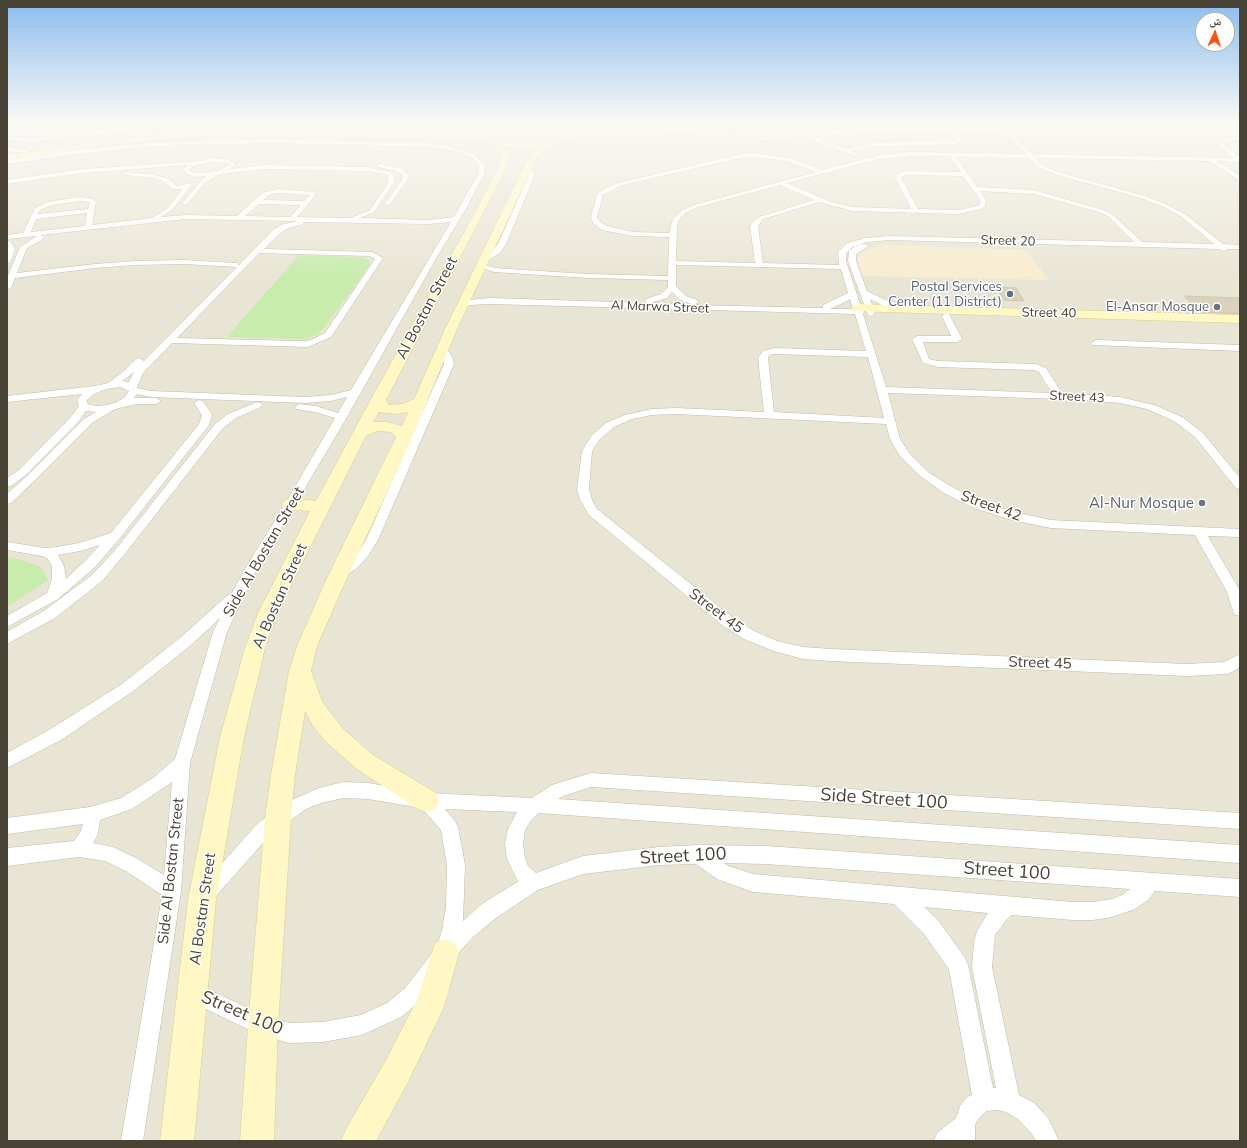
<!DOCTYPE html>
<meta charset="utf-8">
<style>
body{margin:0}
#map{position:relative;width:1247px;height:1148px;overflow:hidden;background:#f4f2e6;font-family:Mulish,"Noto Naskh Arabic",sans-serif}
canvas{display:block}
.frame{position:absolute;inset:0;border:8px solid #484335;pointer-events:none}
.north{position:absolute;left:1195px;top:12px;width:40px;height:40px;box-sizing:border-box;background:#fff;border:1px solid #b6b4ae;border-radius:50%;rotate:3deg;font-size:11px;font-weight:700;line-height:16px;text-align:center;color:#484335}
.north::after{content:'';display:block;margin:auto;width:14px;height:18px;background:#ff5312;clip-path:polygon(50% 0,100% 100%,50% 72%,0 100%)}
</style>
<div id="map">
<canvas width="1247" height="1148"></canvas>
<div class="frame"></div>
<div class="north">ش</div>
</div>
<script>
const g = document.querySelector('canvas').getContext('2d');
g.lineJoin = 'round';
function fill(path, color) { g.fillStyle = color; g.fill(path, 'evenodd'); }
const toPath = rows => new Path2D(rows.map(r => 'M' + r).join(''));
function stroke(path, color, width, dash) { g.strokeStyle = color; g.lineWidth = width; g.lineCap = dash ? 'butt' : 'round'; g.setLineDash(dash || []); g.stroke(path); }
function drawText(font, color, halo, rows, align = 'center') {
  g.font = font + ' Mulish,sans-serif'; g.lineWidth = 3; g.setLineDash([]); g.textBaseline = 'middle'; g.strokeStyle = halo; g.fillStyle = color; for (const [text, x, y, turn = 0] of rows) {
    g.save(); g.translate(x, y); g.rotate((+turn || 0) * Math.PI / 180); g.textAlign = isNaN(turn) ? turn : align; if (halo) g.strokeText(text, 0, 0); g.fillText(text, 0, 0); g.restore();
  }
}
fill(toPath([
 [7,123,1240,123,1240,1141,7,1141]
]), '#e9e5d4');
fill(toPath([
 [885,245,1026,250,1049,280,862,276,858,260,859,255,868,249]
]), '#f8eccf');
fill(toPath([
 [299,255,362,257,370,261,369,266,324,328,317,335,304,339,227,337],
 [7,557,18,559,41,567,48,580,7,607]
]), '#c7ecab');
const building = toPath([
 [996,287,1016,288,1024,301,1004,300,996,287],
 [1184,296,1240,298,1240,314,1199,312,1184,296]
]);
fill(building, '#dad2bd');
stroke(building, '#d2c8ad', 1);
const street = toPath([
 [7,123,29,123,17,127,7,123],
 [154,123,164,123,141,129,32,142,12,141,7,139,7,130,13,137,32,138,154,123],
 [341,123,465,123,462,125,436,127,344,125,341,123],
 [590,123,617,123,614,125,593,125,590,123],
 [750,123,772,123,769,125,654,134,632,133,629,131,632,129,654,130,750,123],
 [996,123,1002,123,1032,154,1234,158,1219,145,1222,140,1240,136,1240,140,1226,142,1225,145,1240,157,1240,162,1217,161,1240,176,1240,181,1209,161,1036,158,1042,165,1058,172,1145,196,1168,205,1186,215,1223,244,1240,245,1240,249,1228,249,1224,251,1219,249,889,240,867,242,853,247,846,253,846,261,862,310,864,312,863,314,886,387,1052,393,1039,372,1034,370,938,367,923,363,912,339,917,336,951,336,942,316,946,313,949,314,962,339,957,342,923,342,929,359,938,361,1036,364,1046,368,1062,393,1120,397,1154,405,1182,417,1203,433,1240,478,1240,489,1236,488,1195,437,1174,421,1147,409,1120,403,1086,400,888,393,900,439,910,454,928,472,952,487,982,502,1014,512,1051,520,1240,529,1240,537,1208,536,1240,591,1240,616,1235,615,1233,611,1227,592,1195,535,1051,528,1012,520,974,508,944,493,920,476,900,456,890,439,886,424,676,414,652,415,632,419,614,427,600,439,592,451,589,489,592,500,597,509,732,617,754,631,777,641,803,647,831,649,1187,664,1224,662,1240,654,1240,667,1232,672,1227,674,1187,676,831,661,803,659,774,651,744,639,722,625,589,515,580,500,577,489,582,451,592,435,606,423,625,415,652,409,676,408,764,412,758,358,763,351,775,348,866,351,855,314,490,304,470,305,461,309,457,306,469,300,490,298,647,303,645,301,646,299,661,294,668,287,668,280,588,278,494,272,477,266,481,264,495,268,524,270,588,274,668,276,669,237,633,236,602,230,593,223,591,217,597,194,606,188,618,183,741,154,752,153,789,158,823,170,879,155,911,152,1026,154,996,123],
 [911,156,950,156,961,172,906,171,895,175,894,176,911,209,853,207,831,202,787,183,879,159,911,156],
 [752,157,787,161,816,172,694,205,681,211,673,219,669,233,633,232,607,226,600,222,597,217,603,195,622,185,741,158,752,157],
 [956,157,1029,158,1038,167,1054,174,1141,198,1164,207,1182,217,1214,244,1142,242,1112,214,1103,210,1034,190,977,187,956,157],
 [907,175,963,176,980,200,980,204,977,206,958,210,918,209,901,177,907,175],
 [780,185,814,200,759,217,754,221,750,226,755,263,676,261,677,229,678,221,685,213,698,207,780,185],
 [980,191,1034,194,1099,212,1108,216,1134,242,889,236,866,238,847,243,838,252,839,265,763,263,758,226,763,219,819,202,853,211,958,214,981,209,985,206,986,200,980,191],
 [676,265,841,269,848,293,823,305,823,308,694,305,698,302,697,300,686,296,676,286,676,265],
 [672,292,680,300,694,305,650,303,667,298,672,292],
 [850,299,853,309,830,309,845,302,850,299],
 [775,354,868,357,884,418,774,412,768,358,769,355,775,354],
 [873,127,951,127,998,128,1001,130,998,132,955,131,962,141,955,145,876,146,852,151,857,154,854,156,812,140,806,136,758,141,755,139,758,137,806,132,873,127],
 [873,131,950,131,956,140,876,142,846,149,813,136,873,131],
 [273,139,427,143,449,146,476,156,485,165,484,174,467,207,438,255,347,417,257,569,227,632,190,763,181,891,143,1141,121,1141,162,895,126,871,105,861,79,857,7,866,7,848,74,841,81,831,83,824,7,834,7,818,90,807,121,798,153,778,175,759,213,632,220,618,191,645,132,692,61,740,7,768,7,753,49,730,122,684,181,637,228,595,232,593,245,569,285,504,335,418,315,412,296,409,295,407,300,404,316,406,338,413,347,397,331,401,305,403,151,397,137,394,134,398,156,398,161,401,156,404,137,404,123,407,113,410,92,423,35,480,11,503,7,504,7,494,27,476,84,419,96,412,86,411,78,422,27,474,11,486,7,487,7,478,19,470,70,418,79,406,77,400,82,394,7,402,7,396,95,386,108,383,124,371,136,359,139,358,144,361,237,267,184,264,135,265,95,268,15,278,11,288,7,290,7,278,20,247,37,236,7,239,7,235,23,233,35,208,48,202,80,197,93,199,96,202,92,225,152,218,169,207,182,189,173,189,164,181,153,178,124,175,124,173,126,172,156,175,168,179,177,186,191,183,192,184,190,187,173,209,161,217,186,215,237,216,253,201,265,192,277,189,315,192,315,196,297,217,352,218,353,217,370,210,388,183,388,176,386,174,367,171,264,169,222,174,218,175,206,182,187,204,185,205,182,203,183,202,202,180,207,176,194,177,187,174,182,170,187,165,83,173,7,184,7,180,83,169,201,161,213,158,227,159,234,163,235,165,230,169,264,165,367,167,390,172,394,176,394,183,374,212,360,218,429,220,454,217,478,174,479,165,472,158,464,154,448,150,427,147,273,143,158,146,85,153,7,164,7,160,85,149,158,142,273,139],
 [213,162,226,163,229,165,220,170,210,172,195,173,188,170,195,165,213,162],
 [277,193,310,195,304,201,263,200,269,195,277,193],
 [80,201,90,202,88,209,38,214,40,210,52,205,80,201],
 [259,204,301,205,290,217,245,216,259,204],
 [87,213,85,226,31,232,36,219,87,213],
 [186,219,298,221,284,224,274,229,238,266,238,263,235,263,184,260,135,261,95,264,17,273,27,248,43,239,44,237,41,235,186,219],
 [304,222,429,224,451,222,351,390,331,395,305,397,151,391,137,388,143,373,172,343,308,347,331,337,383,258,372,252,264,249,280,233,289,228,303,224,304,222],
 [259,253,370,256,375,259,325,333,313,339,307,341,298,341,177,338,259,253],
 [134,372,129,382,122,381,134,372],
 [120,387,129,391,125,397,117,402,108,405,97,406,90,405,87,403,87,400,94,394,106,389,120,387],
 [172,782,164,875,138,859,113,847,93,843,98,834,100,820,132,809,172,782],
 [7,147,26,149,29,151,26,153,7,151,7,147],
 [380,164,401,168,409,175,407,181,390,204,388,205,385,203,402,180,403,175,397,171,378,167,378,165,380,164],
 [525,168,529,168,534,174,534,177,506,244,501,252,487,261,481,261,481,257,495,248,498,244,528,177,528,174,524,169,525,168],
 [7,241,10,241,15,249,11,261,7,263,7,241],
 [865,244,869,246,856,254,856,261,867,291,888,301,912,307,913,309,912,311,909,312,882,305,870,299,875,313,871,316,868,315,848,261,849,251,857,245,865,244],
 [1096,340,1240,345,1240,351,1093,345,1091,343,1096,340],
 [442,346,447,349,453,359,454,364,378,540,368,556,356,569,346,575,341,577,336,575,335,572,336,569,346,563,360,550,366,540,444,364,443,359,437,349,442,346],
 [199,400,203,401,212,415,209,425,120,538,95,567,58,599,7,627,7,616,47,593,52,579,52,566,47,558,42,556,7,550,7,542,45,548,57,547,79,543,111,533,199,424,202,415,194,403,199,400],
 [100,545,85,561,66,579,64,566,58,555,80,551,100,545],
 [257,402,261,403,262,405,261,407,236,418,223,428,124,555,102,581,55,618,7,644,7,632,45,610,92,575,116,549,215,424,228,414,257,402],
 [591,773,1240,813,1240,829,591,787,563,796,558,799,1240,845,1240,863,538,813,530,822,525,830,523,844,525,858,528,866,536,873,583,856,659,847,698,845,766,846,1240,879,1240,897,1155,891,1148,900,1135,909,1112,917,1093,920,1073,920,1011,915,1007,919,995,935,992,967,1019,1095,1034,1103,1048,1118,1059,1141,1036,1141,1032,1134,1018,1119,1006,1112,997,1110,986,1111,977,1121,975,1125,975,1141,934,1141,937,1133,956,1118,960,1106,967,1097,972,1095,949,969,924,934,894,904,753,892,717,879,696,864,659,865,583,874,538,890,496,918,473,937,452,960,419,1002,401,1017,362,1035,323,1042,289,1043,256,1033,185,999,182,992,185,985,192,982,265,1016,289,1023,323,1022,361,1015,387,1003,405,988,437,947,442,930,446,907,447,865,441,830,422,808,368,799,343,798,321,803,306,809,270,835,215,897,209,900,203,897,200,891,203,885,258,823,294,799,319,788,343,782,368,783,427,793,532,798,552,785,591,773],
 [445,809,517,812,508,829,505,844,507,859,516,878,519,881,482,904,463,921,465,865,458,827,455,821,445,809],
 [724,863,766,864,1130,889,1122,895,1112,899,1093,902,1073,902,753,874,728,866,724,863],
 [924,907,988,913,977,931,974,942,972,967,996,1088,993,1088,968,965,965,958,938,920,924,907]
]);
const secondary = toPath([
 [486,123,501,123,492,127,485,132,484,134,487,136,499,142,525,142,549,140,563,134,564,130,553,123,563,123,571,127,572,133,571,135,596,132,708,123,740,123,736,125,596,136,560,141,548,147,537,157,458,327,408,447,346,580,317,646,311,671,322,701,342,728,373,755,436,793,439,801,436,809,427,812,418,809,357,769,326,742,313,726,305,711,295,775,291,818,278,1026,274,1141,240,1141,248,1026,265,818,271,775,289,671,297,646,326,580,396,437,391,432,377,431,366,436,294,579,278,613,265,648,244,737,216,900,194,1141,160,1141,188,900,220,737,245,648,258,613,310,511,291,510,285,508,282,504,285,500,291,498,316,501,371,399,467,227,499,167,501,154,495,146,483,140,276,135,200,136,119,143,7,161,7,155,119,139,200,132,276,131,476,135,478,129,486,123],
 [539,146,529,156,446,327,414,399,403,404,389,405,386,400,507,167,509,154,504,147,525,148,539,146],
 [379,412,396,414,408,412,402,426,388,422,373,422,379,412],
 [858,304,1240,315,1240,323,854,311,852,308,854,305,858,304],
 [445,939,455,943,459,953,444,1007,408,1082,376,1141,341,1141,346,1129,386,1060,416,1002,435,943,445,939]
]);
stroke(street, '#c1bba8', 1);
stroke(secondary, '#d8ce92', 1);
fill(street, '#fff');
fill(secondary, '#fff8c5');
const sky = g.createLinearGradient(0, 0, 0, 284);
sky.addColorStop(0, '#8abcee');
sky.addColorStop(0.43, '#faf9f4');
sky.addColorStop(1, '#faf9f400');
g.fillStyle = sky;
g.fillRect(0, 0, 1247, 284);
for (const [x, y, r, color] of [
 [1010,294,4,"#5c6f8a"],
 [1217,307,4,"#6b7280"],
 [1202,503,4,"#6b7280"]
]) { const dot = new Path2D(); dot.arc(x, y, r, 0, 2 * Math.PI); g.fillStyle = color; g.fill(dot); stroke(dot, '#fff', 1.5); }
drawText('13px', '#484335', '#fff', [
 ["Street 20",1008,241,2],
 ["Al Marwa Street",660,307,2],
 ["Street 40",1049,313,1],
 ["Street 43",1077,397,3]
]);
drawText('13px', '#4e5e75', '#fff', [
 ["Postal Services",1002,287],
 ["Center (11 District)",1002,302]
], 'right');
drawText('13px', '#5b616d', '#fff', [
 ["El-Ansar Mosque",1209,307]
], 'right');
drawText('15px', '#484335', '#fff', [
 ["Al Bostan Street",427,308,-62],
 ["Street 42",991,506,20],
 ["Side Al Bostan Street",264,552,-60],
 ["Al Bostan Street",280,596,-66],
 ["Street 45",716,611,37],
 ["Street 45",1040,663,2],
 ["Side Al Bostan Street",171,871,-84],
 ["Al Bostan Street",203,909,-82]
]);
drawText('15px', '#5b616d', '#fff', [
 ["Al-Nur Mosque",1194,503]
], 'right');
drawText('18px', '#484335', '#fff', [
 ["Side Street 100",884,799,4],
 ["Street 100",683,856,-3],
 ["Street 100",1007,871,4],
 ["Street 100",242,1013,23]
]);
</script>
